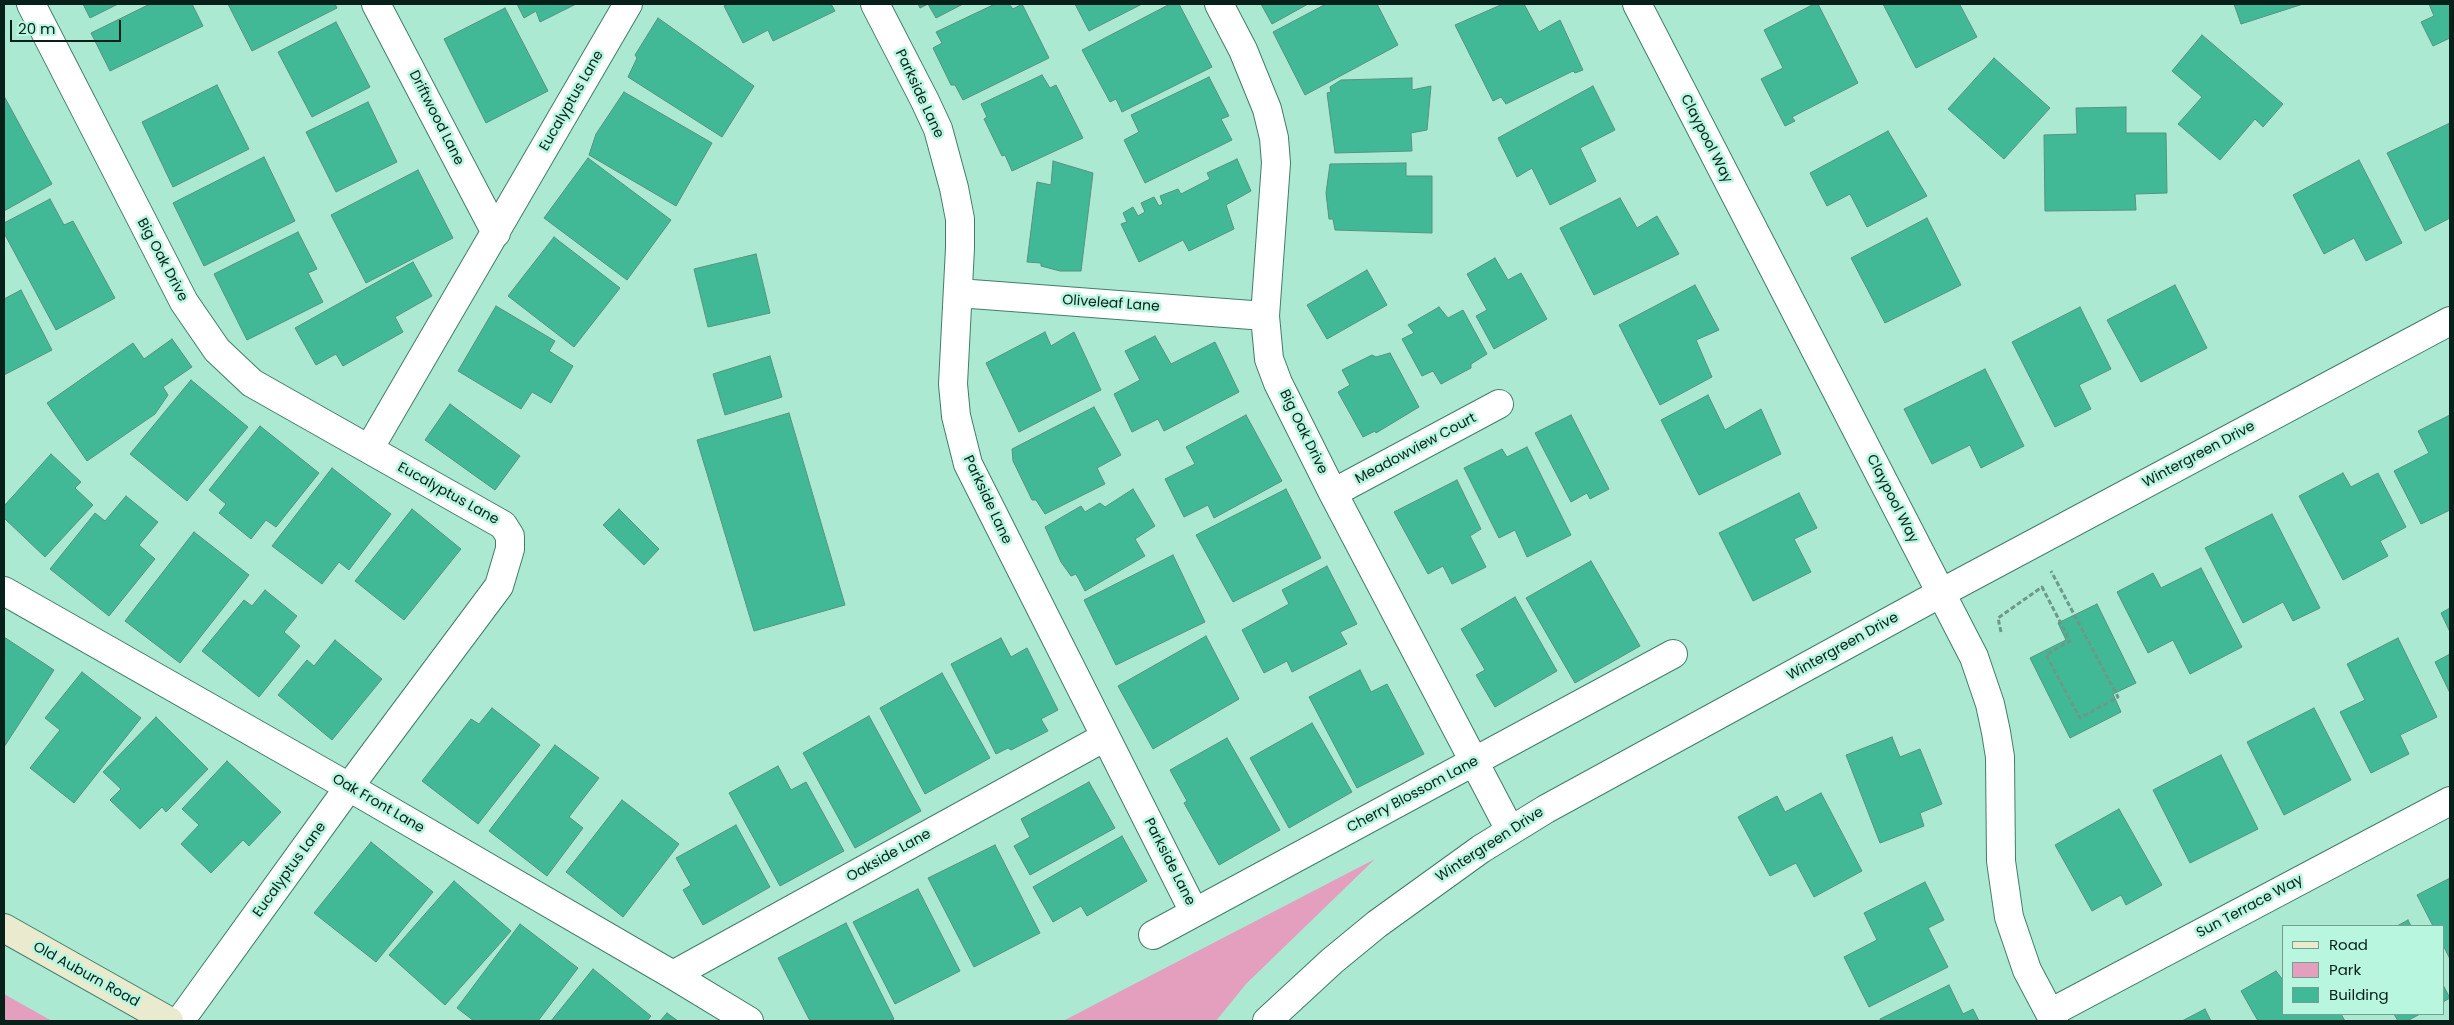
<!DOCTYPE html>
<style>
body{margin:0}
#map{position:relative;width:2454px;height:1025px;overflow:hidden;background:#abe9d3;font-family:Poppins,sans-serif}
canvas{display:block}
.frame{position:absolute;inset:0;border:5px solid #072019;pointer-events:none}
.legend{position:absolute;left:2282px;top:925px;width:162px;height:90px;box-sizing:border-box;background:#b8f6e0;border:1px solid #71a090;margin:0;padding:6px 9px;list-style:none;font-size:15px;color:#072019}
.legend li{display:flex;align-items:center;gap:10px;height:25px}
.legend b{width:25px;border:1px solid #71a090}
.scale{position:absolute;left:10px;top:20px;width:111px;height:22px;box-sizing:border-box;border:2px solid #072019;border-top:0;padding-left:6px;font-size:15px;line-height:18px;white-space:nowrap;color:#072019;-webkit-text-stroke:4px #b8f6e0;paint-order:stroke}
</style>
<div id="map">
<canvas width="2454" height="1025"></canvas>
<div class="frame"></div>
<ul class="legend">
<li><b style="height:6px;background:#e9eace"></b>Road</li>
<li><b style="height:14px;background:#e49fbf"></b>Park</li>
<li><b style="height:14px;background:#41b997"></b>Building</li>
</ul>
<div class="scale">20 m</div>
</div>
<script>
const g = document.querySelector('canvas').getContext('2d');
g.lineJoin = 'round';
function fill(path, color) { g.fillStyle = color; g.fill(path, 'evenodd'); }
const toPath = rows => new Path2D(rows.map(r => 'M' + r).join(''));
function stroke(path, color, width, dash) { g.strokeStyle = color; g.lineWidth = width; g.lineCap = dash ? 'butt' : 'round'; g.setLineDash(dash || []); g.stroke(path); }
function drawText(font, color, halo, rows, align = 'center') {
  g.font = font + ' Poppins,sans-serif'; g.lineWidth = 5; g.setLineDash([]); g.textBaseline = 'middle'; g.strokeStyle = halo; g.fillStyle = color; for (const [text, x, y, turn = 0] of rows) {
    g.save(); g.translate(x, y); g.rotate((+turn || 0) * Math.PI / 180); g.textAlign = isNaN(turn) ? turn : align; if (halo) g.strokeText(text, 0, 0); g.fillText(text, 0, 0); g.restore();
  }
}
fill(toPath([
 [1375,859,1246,984,1216,1021,1063,1021],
 [4,994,52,1021,4,1021]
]), '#e49fbf');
const building = toPath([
 [83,4,118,4,90,18,83,4],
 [150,4,192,4,203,26,110,71,91,33,150,4],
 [228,4,335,4,337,8,252,51,228,4],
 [517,4,576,4,540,22,536,11,524,18,517,4],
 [728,4,831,4,835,11,773,41,768,30,743,43,724,6,728,4],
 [918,4,963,4,936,18,928,4,920,8,918,4],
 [995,4,1009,4,1013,9,1022,4,1049,58,963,100,955,85,951,85,933,48,942,43,936,32,995,4],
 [1075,4,1142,4,1089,31,1075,4],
 [1170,4,1179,4,1212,67,1122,112,1116,99,1110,102,1082,50,1170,4],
 [1261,4,1308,4,1272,24,1261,4],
 [1326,4,1377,4,1398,45,1305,95,1273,32,1326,4],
 [1503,4,1524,4,1539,32,1560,20,1583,70,1575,73,1573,71,1506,104,1501,97,1493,101,1455,25,1503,4],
 [1814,4,1818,4,1858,83,1792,117,1795,121,1785,126,1761,79,1783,68,1764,30,1814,4],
 [1883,4,1962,4,1960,5,1977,37,1916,68,1883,4],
 [2234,4,2303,4,2241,24,2234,4],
 [2429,4,2450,4,2450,38,2433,46,2421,22,2434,16,2429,4],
 [505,8,548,91,486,123,444,39,505,8],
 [658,18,754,86,722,137,628,77,637,58,635,55,658,18],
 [336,22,370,87,312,117,278,52,336,22],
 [2202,35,2283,104,2263,127,2255,119,2220,160,2178,124,2202,97,2172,71,2202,35],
 [1994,58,2050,108,2004,159,1948,109,1994,58],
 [1042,75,1050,88,1056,85,1083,138,1012,171,1005,155,1002,156,984,119,987,117,981,104,1042,75],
 [1209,77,1229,116,1221,119,1232,140,1145,183,1124,140,1139,132,1131,115,1209,77],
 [1412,78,1412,90,1431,86,1427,130,1411,133,1412,151,1335,153,1327,93,1331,92,1330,87,1341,80,1412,78],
 [217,85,249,149,173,187,142,122,217,85],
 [1593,86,1615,130,1580,148,1596,181,1550,205,1532,168,1517,177,1498,138,1593,86],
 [624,92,712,143,676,206,589,155,596,134,624,92],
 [4,96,52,184,4,211,4,96],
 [368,102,397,162,336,192,306,132,368,102],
 [2126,107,2126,133,2166,133,2167,193,2135,194,2136,210,2045,211,2044,135,2077,134,2076,108,2126,107],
 [2450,123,2450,218,2425,231,2387,153,2450,123],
 [1888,131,1927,196,1867,227,1850,194,1827,206,1810,173,1888,131],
 [264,157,295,221,204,266,173,203,264,157],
 [588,158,671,220,627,280,544,218,588,158],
 [1237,159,1251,191,1226,205,1234,229,1189,251,1183,240,1139,262,1121,224,1127,222,1123,213,1133,207,1138,216,1145,212,1141,203,1154,197,1159,206,1163,204,1160,196,1178,189,1181,194,1210,179,1207,173,1237,159],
 [2359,160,2402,243,2366,261,2354,238,2324,254,2293,195,2359,160],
 [1053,161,1093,173,1081,271,1060,271,1041,266,1041,263,1027,262,1037,182,1051,185,1053,161],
 [1406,163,1406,176,1432,176,1432,233,1335,230,1333,219,1329,219,1326,193,1330,164,1406,163],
 [418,170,453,238,366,283,331,215,418,170],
 [1620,198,1637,228,1657,216,1679,254,1594,295,1560,228,1620,198],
 [50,199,64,225,73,221,115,298,56,330,4,233,4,223,50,199],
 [1927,218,1961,285,1885,323,1851,258,1927,218],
 [298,232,317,269,308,273,323,302,247,340,214,274,298,232],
 [554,237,620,288,574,347,508,296,554,237],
 [756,254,770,313,708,327,694,269,756,254],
 [1495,258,1508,280,1521,273,1547,319,1494,349,1476,316,1487,310,1467,274,1495,258],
 [413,262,432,296,395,317,403,332,343,366,336,354,316,365,295,328,413,262],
 [1367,270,1387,305,1327,339,1307,305,1367,270],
 [1695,285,1719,330,1696,340,1712,377,1660,405,1619,325,1695,285],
 [2175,285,2207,348,2141,382,2107,320,2175,285],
 [21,290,52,350,4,375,4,299,21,290],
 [496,306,555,341,549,351,573,366,551,403,532,392,521,409,458,371,496,306],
 [1439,307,1448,318,1463,310,1487,354,1471,364,1471,368,1441,384,1433,371,1422,376,1402,339,1414,333,1408,325,1439,307],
 [2080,307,2111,369,2079,385,2091,409,2055,427,2012,342,2080,307],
 [1045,332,1051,346,1074,332,1101,390,1019,432,986,363,1045,332],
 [1155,336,1171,364,1215,342,1239,392,1164,431,1158,419,1132,432,1114,394,1140,380,1125,351,1155,336],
 [172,339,192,367,163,387,168,395,155,414,87,461,47,403,133,343,144,359,172,339],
 [1390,353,1419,407,1376,433,1375,431,1363,437,1338,392,1350,385,1342,370,1372,355,1376,357,1390,353],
 [770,356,782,397,725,415,713,374,770,356],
 [1985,369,2024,446,1981,468,1970,445,1932,464,1904,409,1985,369],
 [191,380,248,427,187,501,130,454,191,380],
 [1708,395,1725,430,1761,409,1781,454,1699,495,1661,420,1708,395],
 [450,404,520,456,495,490,425,440,450,404],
 [1094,407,1121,455,1097,468,1105,484,1045,514,1036,500,1032,500,1013,461,1012,449,1094,407],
 [789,413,845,605,754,631,697,440,789,413],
 [1246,415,1282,481,1214,518,1208,505,1184,517,1165,479,1195,464,1186,447,1246,415],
 [1571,415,1609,489,1590,499,1587,493,1571,502,1535,433,1571,415],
 [2450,415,2450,510,2421,524,2394,471,2429,453,2418,431,2450,415],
 [260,426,319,473,276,527,266,520,251,539,219,513,226,504,209,490,260,426],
 [1527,447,1571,535,1527,557,1515,530,1499,538,1464,468,1502,449,1507,457,1527,447],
 [51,454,81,482,75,488,93,505,45,557,4,518,4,506,51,454],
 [332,468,391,514,349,570,339,562,322,584,272,546,332,468],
 [2343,473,2351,487,2378,473,2406,527,2380,541,2388,556,2343,580,2299,496,2343,473],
 [1457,480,1481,529,1470,536,1486,567,1452,584,1443,566,1428,574,1394,512,1457,480],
 [1133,489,1155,526,1135,539,1145,556,1085,591,1076,574,1071,576,1061,562,1045,527,1081,506,1085,512,1100,503,1105,507,1133,489],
 [1286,489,1321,558,1233,602,1196,535,1286,489],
 [1799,493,1817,528,1794,539,1811,572,1753,601,1719,533,1799,493],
 [126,496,158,522,139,545,155,559,109,616,50,569,95,513,105,521,126,496],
 [412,509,461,549,404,620,355,581,412,509],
 [619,509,659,549,644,565,603,525,619,509],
 [2272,514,2320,608,2293,621,2283,602,2243,623,2205,548,2272,514],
 [194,532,249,575,180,663,125,621,194,532],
 [1173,555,1205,622,1116,665,1084,600,1173,555],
 [1591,561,1640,646,1575,683,1526,598,1591,561],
 [1327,566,1357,624,1340,632,1347,644,1292,672,1287,661,1264,673,1242,630,1289,604,1282,590,1327,566],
 [2201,568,2242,647,2190,674,2173,640,2148,653,2117,592,2153,573,2161,588,2201,568],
 [265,590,297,616,284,632,300,646,259,697,202,651,244,600,252,606,265,590],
 [1515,597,1557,671,1495,707,1476,675,1485,670,1461,629,1515,597],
 [2097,604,2136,683,2113,694,2121,712,2070,738,2030,658,2066,640,2058,623,2097,604],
 [2450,608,2450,632,2441,613,2450,608],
 [1206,636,1239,699,1153,749,1118,686,1206,636],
 [4,637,54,670,4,747,4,637],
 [1001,638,1011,657,1027,648,1058,710,1041,719,1048,731,1011,750,1008,748,996,754,951,664,1001,638],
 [2398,638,2437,717,2400,735,2409,754,2371,773,2340,712,2365,700,2347,664,2398,638],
 [335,640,382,679,332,740,278,695,307,660,314,666,335,640],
 [2450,654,2450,693,2435,662,2450,654],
 [1360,670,1371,692,1387,684,1424,754,1357,788,1309,697,1360,670],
 [82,672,141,718,74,803,30,768,60,730,45,718,82,672],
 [942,673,990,758,925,794,880,708,942,673],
 [492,708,540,745,478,824,422,781,471,719,479,724,492,708],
 [2314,708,2351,780,2284,815,2247,742,2314,708],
 [869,716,921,811,855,848,803,753,869,716],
 [156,717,208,769,166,812,162,807,140,829,110,800,121,789,103,772,156,717],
 [1312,723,1352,792,1289,828,1250,758,1312,723],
 [1892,737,1900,757,1920,749,1942,804,1920,813,1924,826,1880,843,1846,755,1892,737],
 [1227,738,1280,830,1219,865,1184,803,1187,801,1170,770,1227,738],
 [555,745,599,778,569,817,583,828,547,876,489,831,555,745],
 [2221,755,2258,829,2190,863,2153,790,2221,755],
 [227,761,281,812,249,846,243,840,211,873,181,844,199,825,182,809,227,761],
 [778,766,791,790,806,782,844,851,780,886,729,793,778,766],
 [1089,782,1115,828,1030,875,1014,846,1030,837,1021,819,1089,782],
 [1821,793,1862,871,1814,897,1796,863,1770,876,1738,817,1777,796,1785,812,1821,793],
 [622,800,679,844,623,917,566,872,622,800],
 [2119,809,2162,885,2126,905,2121,895,2092,911,2055,845,2119,809],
 [736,825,770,887,703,925,683,890,691,885,676,858,736,825],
 [1122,836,1147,881,1087,916,1081,906,1053,922,1033,887,1122,836],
 [371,842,433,892,376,962,314,913,371,842],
 [995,845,1040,933,974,967,928,878,995,845],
 [2450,878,2450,959,2443,945,2443,926,2433,926,2417,895,2450,878],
 [454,881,511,931,445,1005,389,955,454,881],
 [1925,882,1944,920,1928,928,1948,967,1869,1007,1844,957,1877,940,1864,913,1925,882],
 [918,889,960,971,895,1004,853,922,918,889],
 [2408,920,2411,926,2397,926,2408,920],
 [846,923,894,1019,889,1021,810,1021,778,958,846,923],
 [520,924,578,968,538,1021,474,1021,457,1008,520,924],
 [593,969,651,1016,647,1021,551,1021,593,969],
 [2276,971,2283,980,2283,1014,2341,1014,2345,1021,2258,1021,2241,991,2276,971],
 [1949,985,1963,1014,1973,1009,1979,1021,1881,1021,1880,1019,1949,985],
 [2443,985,2450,998,2443,1002,2443,985],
 [2205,1009,2211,1021,2182,1021,2205,1009],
 [667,1013,678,1021,660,1021,667,1013],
 [2394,1014,2420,1014,2407,1021,2398,1021,2394,1014]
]);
fill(building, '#41b997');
stroke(building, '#57927e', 1);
const street = toPath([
 [31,4,184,302,217,350,252,383,503,525,510,536,510,549,499,586,349,787,180,1021],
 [376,4,496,233],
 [875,4,925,101,938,129,954,188,960,219,960,248,953,384,956,416,968,464,1194,912],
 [1219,4,1243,50,1267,109,1274,138,1276,163,1265,316,1269,359,1278,383,1333,493,1510,830],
 [1637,4,1974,657,1990,704,1996,732,2000,757,2001,861,2009,917,2027,970,2054,1021],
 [958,293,1265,316],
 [369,449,628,4],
 [1333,493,1499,404],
 [4,591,349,787,673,975,749,1021],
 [1153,935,1673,654],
 [673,975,1105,737],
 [2050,1013,2450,801],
 [1267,1021,1332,961,1377,924,1481,849,1546,809,1941,593,2450,321]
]);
const secondary = toPath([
 [4,928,169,1021]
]);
stroke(street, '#427d6a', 30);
stroke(secondary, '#427d6a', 30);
stroke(toPath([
 [2001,632,1998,618,2042,587,2070,641,2046,655,2080,718,2118,697,2051,571],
 [4,1020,5,1021]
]), '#6b9a8a', 3, [5, 2.5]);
stroke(street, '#fff', 28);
stroke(secondary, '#e9eace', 28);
drawText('14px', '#072019', '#b8f6e0', [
 ["Parkside Lane",919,94,65],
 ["Eucalyptus Lane",572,101,-60],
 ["Driftwood Lane",436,118,63],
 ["Claypool Way",1706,139,63],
 ["Big Oak Drive",162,260,62],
 ["Oliveleaf Lane",1111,304,4],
 ["Big Oak Drive",1303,432,64],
 ["Meadowview Court",1416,449,-28],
 ["Wintergreen Drive",2199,455,-28],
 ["Eucalyptus Lane",448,494,29],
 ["Claypool Way",1892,499,63],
 ["Parkside Lane",987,500,65],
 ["Wintergreen Drive",1843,647,-29],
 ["Cherry Blossom Lane",1413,795,-28],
 ["Oak Front Lane",378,804,30],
 ["Wintergreen Drive",1490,845,-33],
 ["Oakside Lane",889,856,-29],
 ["Parkside Lane",1169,862,63],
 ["Eucalyptus Lane",290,870,-54],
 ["Sun Terrace Way",2250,907,-28],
 ["Old Auburn Road",86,975,29]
]);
</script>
